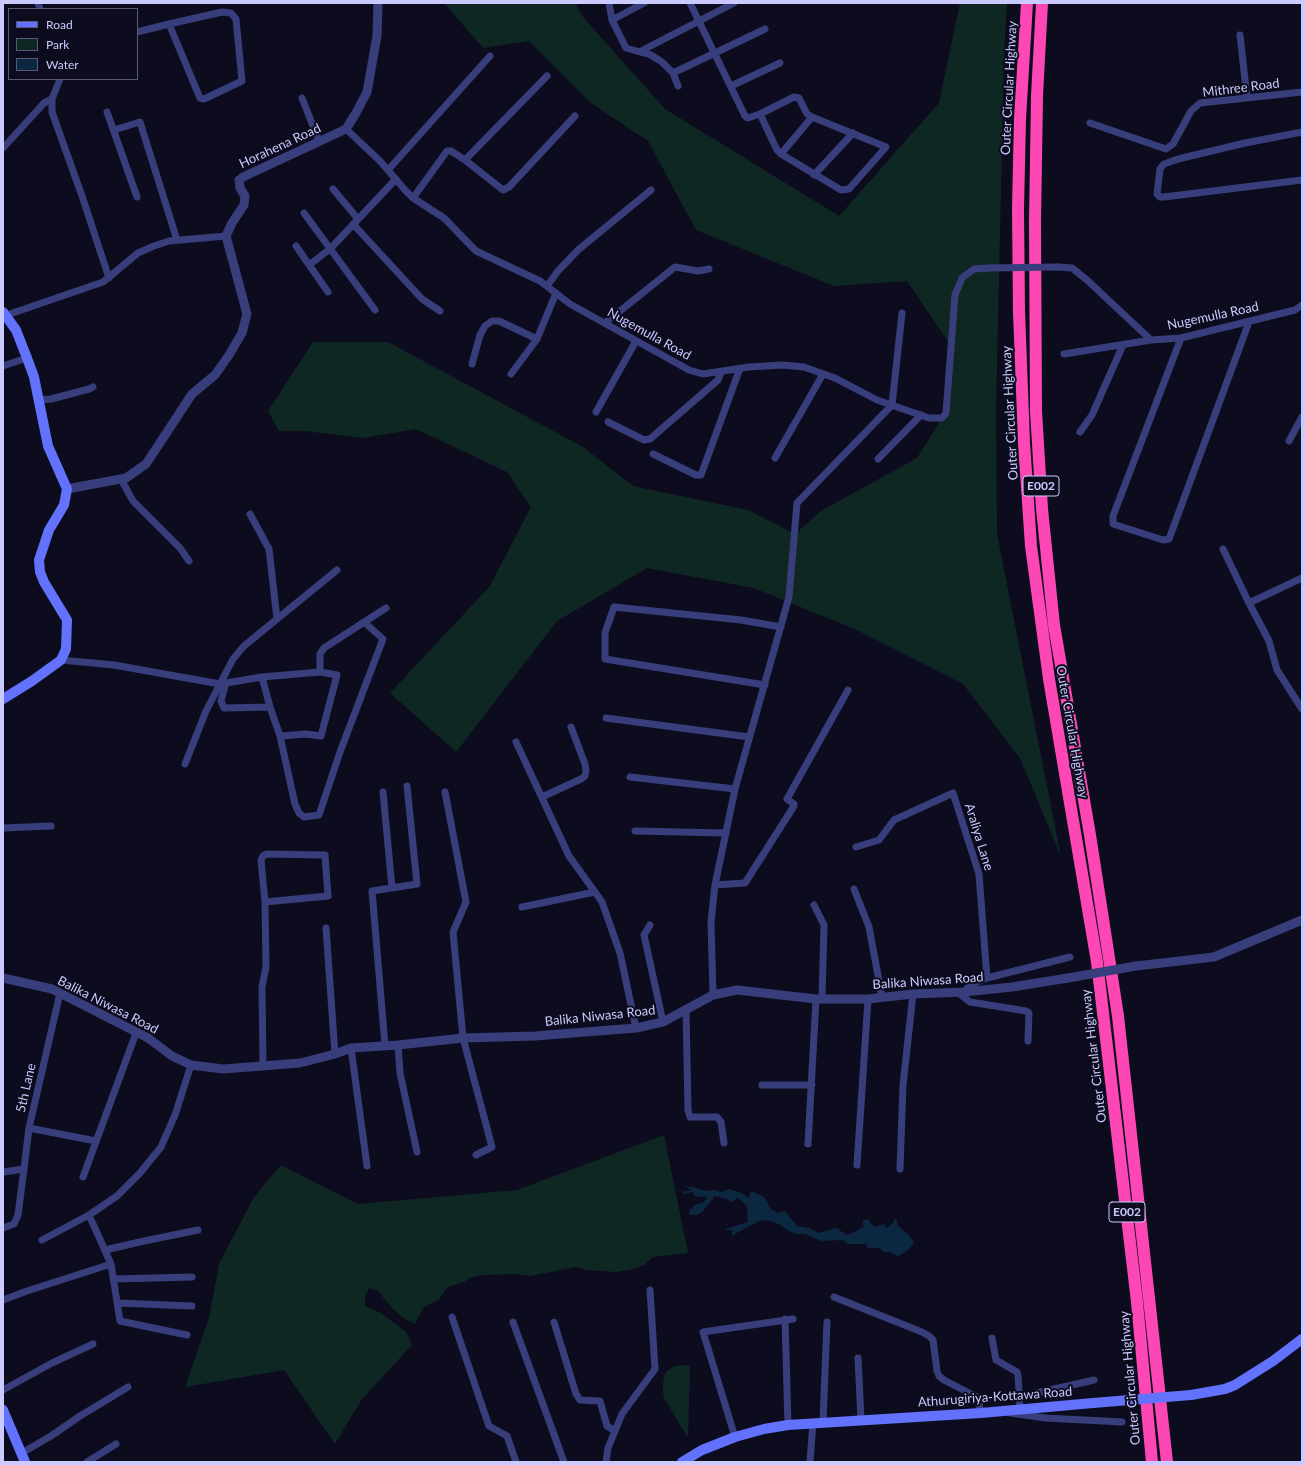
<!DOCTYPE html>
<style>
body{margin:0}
#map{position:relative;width:1305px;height:1465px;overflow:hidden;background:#0d0c1e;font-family:Lato,sans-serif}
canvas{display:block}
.frame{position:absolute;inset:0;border:4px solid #cacafe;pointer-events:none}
.legend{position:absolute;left:8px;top:8px;width:130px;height:72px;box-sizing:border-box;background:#0d0c1e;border:1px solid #595878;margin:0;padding:5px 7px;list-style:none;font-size:12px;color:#cacafe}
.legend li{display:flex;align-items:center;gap:8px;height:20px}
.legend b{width:20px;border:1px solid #595878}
</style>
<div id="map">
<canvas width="1305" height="1465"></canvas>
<div class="frame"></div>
<ul class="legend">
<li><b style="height:5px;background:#6372fc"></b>Road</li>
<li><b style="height:11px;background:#0f2723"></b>Park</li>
<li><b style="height:11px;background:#0c2841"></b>Water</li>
</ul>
</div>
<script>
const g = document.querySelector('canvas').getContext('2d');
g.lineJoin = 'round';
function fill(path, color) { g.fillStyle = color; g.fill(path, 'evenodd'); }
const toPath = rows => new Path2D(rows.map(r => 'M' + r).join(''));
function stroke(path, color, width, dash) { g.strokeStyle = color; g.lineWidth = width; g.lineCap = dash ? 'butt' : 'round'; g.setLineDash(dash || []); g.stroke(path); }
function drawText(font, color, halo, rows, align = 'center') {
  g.font = font + ' Lato,sans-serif'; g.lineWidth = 4; g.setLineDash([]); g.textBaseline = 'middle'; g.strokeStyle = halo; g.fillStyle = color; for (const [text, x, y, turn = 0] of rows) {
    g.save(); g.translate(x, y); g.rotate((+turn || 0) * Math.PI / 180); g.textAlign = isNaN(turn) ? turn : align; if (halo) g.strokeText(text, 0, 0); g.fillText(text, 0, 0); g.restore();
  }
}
fill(toPath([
 [444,3,575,3,583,17,665,109,839,216,939,103,960,3,1007,3,1004,57,996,408,997,534,1061,857,1020,758,963,684,857,630,754,588,647,568,557,621,456,752,390,693,490,586,531,507,507,472,416,429,363,438,305,431,279,431,268,411,313,342,388,342,583,447,633,486,748,510,795,534,821,511,917,458,942,418,953,349,907,281,834,286,696,230,648,141,591,103,529,41,483,48],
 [664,1135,688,1253,653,1257,644,1265,633,1269,616,1272,587,1270,575,1267,530,1276,515,1274,485,1275,472,1277,464,1282,448,1287,438,1300,424,1307,415,1324,403,1318,392,1308,377,1290,369,1288,365,1296,365,1306,381,1313,406,1332,412,1345,362,1399,335,1444,284,1370,185,1387,209,1318,219,1264,254,1197,281,1165,358,1204,517,1190],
 [685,1365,690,1366,688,1438,664,1398,663,1392,663,1384,665,1373,674,1366]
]), '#0f2723');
fill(toPath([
 [683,1185,707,1191,714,1190,721,1192,729,1189,741,1193,749,1198,751,1191,764,1197,771,1209,778,1213,785,1211,797,1226,810,1228,818,1233,836,1228,847,1235,853,1233,864,1226,862,1221,868,1219,871,1224,876,1227,884,1224,886,1228,892,1224,896,1218,898,1226,910,1236,914,1243,907,1251,898,1256,890,1252,884,1252,880,1248,868,1248,866,1244,847,1244,843,1240,821,1241,805,1234,797,1234,787,1230,781,1225,771,1221,761,1220,731,1236,733,1230,726,1230,726,1229,748,1222,747,1207,744,1203,738,1198,731,1202,727,1199,714,1196,713,1199,702,1212,696,1215,689,1215,690,1210,695,1205,702,1203,707,1199,705,1196,696,1197,692,1192,685,1194,681,1192,692,1190]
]), '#0c2841');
stroke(toPath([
 [38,3,40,9],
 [609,3,612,20,626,48,651,55,662,62,673,73,678,86],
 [690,3,745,116,748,118,760,114,794,97,799,98,807,114,812,117,886,147,849,189,841,190,781,154,777,150,760,114],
 [612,20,644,3],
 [137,32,169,24,222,12,231,13,236,19,242,81,204,99,200,98,169,24],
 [1240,35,1247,98],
 [641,51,734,3],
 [673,73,765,29],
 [60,79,52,99,52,112,82,196,109,278],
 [731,86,780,63],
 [302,98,319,141],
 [107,112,137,197],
 [1090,123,1166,149,1173,144,1191,111,1200,103,1302,92],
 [346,129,380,161,405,190,413,198,444,218,476,251,540,281,570,304,689,370,703,374,749,367,782,365,804,367,835,378,877,400,929,418,942,418,946,413,955,295,962,278,974,269,990,268],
 [114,130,140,122,177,240],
 [1302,132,1245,143,1178,159,1164,164,1160,169,1157,194,1160,197,1164,197,1302,180],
 [3,148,44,103,52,99],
 [781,154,812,117],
 [465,160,547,76],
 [388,170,490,56],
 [814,175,853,133],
 [333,189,358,219],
 [413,198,447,151,451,151,465,160,503,190,509,187,575,116],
 [304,213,375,310],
 [353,224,422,299,440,311],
 [296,246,328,292],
 [309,265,330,249,396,179],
 [1058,267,1072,268,1087,280,1151,340,1181,338,1295,310,1302,305],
 [547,286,558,271,578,250,651,190],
 [7,315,103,282,138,253,154,246,169,241,226,236],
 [605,323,675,267,698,271,709,269],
 [1181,338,1113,516,1113,524,1163,540,1169,539,1249,322],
 [1064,354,1151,340],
 [472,364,480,335,485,326,492,321,499,321,537,339],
 [3,366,27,358],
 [511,374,537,339,556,293],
 [38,400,51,399,89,389,93,387],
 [596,412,636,341],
 [608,422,644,440,650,439,718,380,721,372],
 [1080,432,1092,415,1123,345],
 [1289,441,1302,417],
 [653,454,696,475,701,475,740,368],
 [775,458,823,374],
 [878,459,921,415],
 [121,479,133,501,180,548,189,561],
 [250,514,269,549,277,619],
 [1223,549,1249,603,1269,641,1277,670,1302,709],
 [1249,603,1302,578],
 [61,660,114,665,220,684,262,677,320,672,337,675,321,736,306,734,280,736,270,707,262,677],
 [320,672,320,654,324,648,386,608],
 [226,683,221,701,224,708,270,707],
 [765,685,605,659,605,633,614,607,741,620,781,627],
 [606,718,749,737],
 [280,736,295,804,299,813,304,817,319,815,340,752,383,639,364,622],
 [516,742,569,856,595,892],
 [185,764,206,711,233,659,244,646,337,570],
 [630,777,735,789],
 [383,792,392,888],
 [445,792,466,902,453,932,463,1038,492,1147,476,1155],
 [542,797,581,779,585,776,586,771,585,764,571,727],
 [3,828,51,826],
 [635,831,725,833],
 [856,847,879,840,894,820,953,793,979,874,987,978],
 [715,885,745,883,794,806,794,804,787,799,848,690],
 [854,889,869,927,882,997],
 [814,905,824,925,822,999],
 [522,907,595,892,602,902,620,953,636,1028],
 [650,925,644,935,663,1022],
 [326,928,335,1054],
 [957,992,970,1002,1026,1011,1029,1013,1028,1041],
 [964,992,970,985,987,978,1070,957],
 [713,995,711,922,715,885,735,789,789,597,797,503,892,405,902,313],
 [686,1010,688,1110,690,1117,717,1117,721,1122,724,1143],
 [385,1045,372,891,417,884,407,786],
 [398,1045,400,1073,417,1152],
 [351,1048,367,1166],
 [263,1065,262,987,266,967,265,902,261,860,263,856,267,854,325,855,328,896,265,902],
 [762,1085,812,1085],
 [29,1128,96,1141],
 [808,1144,816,999],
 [857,1165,868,999],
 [900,1169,903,1085,913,994],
 [3,1172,24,1169,29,1128,60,993],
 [83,1177,136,1033],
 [3,1228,14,1224,18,1215,24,1169],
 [42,1240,89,1215],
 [105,1250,144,1241,198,1230],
 [113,1279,192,1277],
 [834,1297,922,1332,929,1336,933,1340,937,1371,939,1376,944,1380,977,1397,981,1413],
 [3,1300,27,1291,111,1264],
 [118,1303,192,1306],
 [452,1317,489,1426,507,1436,516,1462],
 [785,1319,788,1425],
 [513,1322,564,1462],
 [554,1322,576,1394,580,1400,600,1401,607,1426,615,1431],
 [187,1335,120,1321,111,1264,89,1215,117,1196,140,1173,161,1147,175,1115,191,1065],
 [992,1338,996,1360,1017,1372,1018,1375,1020,1409],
 [858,1358,861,1419],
 [3,1390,52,1363,93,1344],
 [1019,1397,1094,1380],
 [1010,1413,1046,1418,1122,1422],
 [823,1422,827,1322],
 [735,1437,703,1332,793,1319],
 [22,1453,51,1436,80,1416,128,1387],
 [87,1462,116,1444],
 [606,1462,608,1448,622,1414,655,1369,650,1290],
 [810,1462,813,1422]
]), '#383e7c', 7);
stroke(toPath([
 [67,489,126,478,146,464,192,394,215,375,229,355,242,333,247,314,226,236,232,223,244,205,245,196,240,188,239,180,243,177,346,129,356,113,367,92,377,36,378,3],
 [1136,966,1214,957,1302,920],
 [3,978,52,989,148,1038,172,1056,191,1065,223,1069,300,1063,335,1054,351,1048,398,1045,463,1038,535,1036,636,1028,663,1022,713,995,737,990,816,999,868,999,913,994,964,992,1012,987,1068,978]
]), '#383e7c', 9);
stroke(toPath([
 [3,312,16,330,27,358,34,377,48,446,67,489,64,505,49,530,39,560,40,572,44,582,67,620,66,649,61,660,32,681,3,699],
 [1191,1395,1225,1389,1235,1385,1273,1361,1302,1339],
 [3,1410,25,1462],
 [682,1462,702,1450,735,1437,764,1429,788,1425,981,1413,1093,1403]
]), '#6372fc', 10);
stroke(toPath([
 [1027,3,1020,119,1018,209,1019,311,1024,443,1031,546,1049,679,1097,962,1137,1302,1152,1462],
 [1042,3,1037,96,1035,222,1036,411,1042,509,1054,625,1090,835,1118,1016,1167,1462]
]), '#fc47b5', 12);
stroke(toPath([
 [990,268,1058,267]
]), '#383e7c', 7);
stroke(toPath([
 [1068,978,1136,966]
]), '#383e7c', 9);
stroke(toPath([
 [1093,1403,1191,1395]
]), '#6372fc', 10);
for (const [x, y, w] of [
 [1041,486,36],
 [1127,1212,36]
]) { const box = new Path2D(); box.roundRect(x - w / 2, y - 10, w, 20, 3); g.fillStyle = '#0d0c1e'; g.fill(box); stroke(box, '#cacafe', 1); }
drawText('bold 12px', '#cacafe', null, [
 ["E002",1041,486],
 ["E002",1127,1212]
]);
drawText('13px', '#cacafe', '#0d0c1e', [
 ["Outer Circular Highway",1009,88,-87],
 ["Mithree Road",1241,88,-7],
 ["Horahena Road",280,146,-25],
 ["Nugemulla Road",1213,316,-12],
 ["Nugemulla Road",649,334,29],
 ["Outer Circular Highway",1010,413,-93],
 ["Outer Circular Highway",1072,732,80],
 ["Araliya Lane",979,837,73],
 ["Balika Niwasa Road",928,981,-4],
 ["Balika Niwasa Road",108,1005,27],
 ["Balika Niwasa Road",600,1016,-6],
 ["Outer Circular Highway",1094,1056,-97],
 ["5th Lane",26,1088,-77],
 ["Outer Circular Highway",1130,1378,-95],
 ["Athurugiriya-Kottawa Road",995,1397,-4]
]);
</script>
